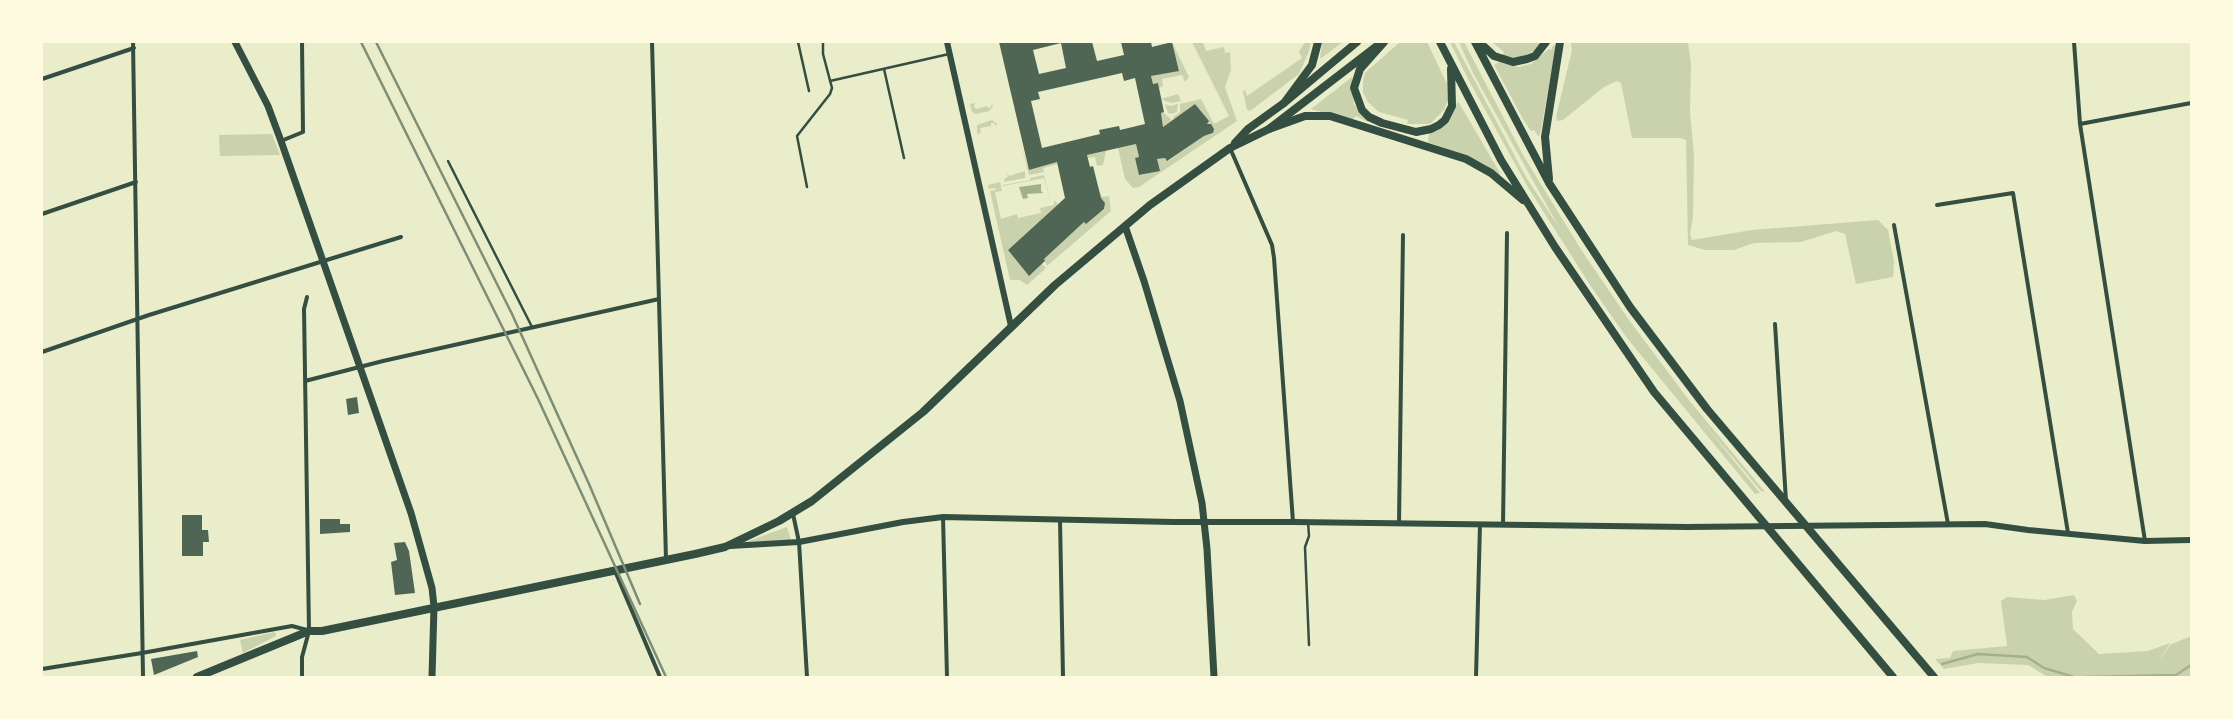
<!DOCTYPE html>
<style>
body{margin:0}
#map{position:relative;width:2233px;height:719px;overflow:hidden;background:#e9edc9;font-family:"Noto Sans",sans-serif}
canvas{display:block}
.frame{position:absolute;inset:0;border:43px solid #fefae0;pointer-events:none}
</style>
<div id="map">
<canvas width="2233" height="719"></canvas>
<div class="frame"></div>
</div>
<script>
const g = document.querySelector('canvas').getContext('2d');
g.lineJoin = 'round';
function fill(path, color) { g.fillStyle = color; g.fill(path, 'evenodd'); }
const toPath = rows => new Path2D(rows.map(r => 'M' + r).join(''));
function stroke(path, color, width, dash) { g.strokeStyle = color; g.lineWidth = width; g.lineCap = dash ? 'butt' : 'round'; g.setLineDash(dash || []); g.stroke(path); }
fill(toPath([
 [1172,42,1189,77,1185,82,1182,75,1162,79,1163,86,1159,88,1158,83,1153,84,1151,76,1179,70],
 [1192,42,1203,42,1206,51,1224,47,1225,53,1230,52,1231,70,1225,87,1237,121,1139,187,1133,188,1125,179,1118,148,1136,144,1139,157,1135,158,1140,175,1159,171,1157,159,1165,158,1168,161,1204,136,1213,134,1213,128,1211,125,1207,124,1208,121,1195,104,1174,119,1173,117,1180,112,1180,104,1201,99,1214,124,1229,116],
 [1305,42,1311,42,1309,51,1299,74,1250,111,1247,110,1243,91,1245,90,1247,96,1250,94,1302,58,1299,52],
 [1322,42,1343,42,1320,59],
 [1400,42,1427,42,1447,84,1448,100,1444,110,1430,124,1407,124,1408,120,1379,112,1368,102,1363,92,1363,80,1365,73],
 [1450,42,1454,42,1526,177,1560,229,1473,73,1459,42,1464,42,1523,155,1582,251,1629,320,1688,399,1765,492,1761,491,1701,420,1760,493,1755,494,1627,338,1592,288,1529,189,1468,79],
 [1492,42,1542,42,1534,51,1522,57,1511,58,1502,56,1504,52],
 [1571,42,1688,42,1691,64,1690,111,1694,157,1693,217,1690,234,1692,240,1752,230,1878,220,1888,230,1894,261,1893,277,1856,284,1845,234,1836,231,1801,242,1754,243,1734,250,1705,250,1688,245,1686,140,1680,138,1632,138,1621,83,1617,81,1604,87,1563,120,1557,121,1556,117,1572,50],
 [1553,45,1556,46,1554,58,1540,135,1538,136,1534,130,1531,131,1523,119,1494,65,1499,62,1518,67,1531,64,1549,49,1551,50],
 [1352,77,1354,104,1368,122,1356,116,1352,120,1311,109],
 [1178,94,1181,101,1171,103,1161,99],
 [1458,101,1500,173,1499,176,1486,165,1468,156,1428,142,1429,133,1454,110],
 [975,103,974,107,977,109,987,106,988,108,991,107,992,104,993,106,989,111,976,114,972,112,970,104],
 [1165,104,1170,106,1178,104,1177,112,1172,114,1168,113],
 [1163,112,1172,120,1163,127,1161,113],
 [992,120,997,124,996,126,994,123,991,123,991,126,980,128,981,133,977,134,977,125],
 [272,134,280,155,220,156,219,135],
 [1022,148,1029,170,1057,162,1057,164,1043,168,1044,172,1029,175],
 [1106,151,1103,165,1097,166,1095,157,1088,158,1087,155],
 [1025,171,1025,178,1004,182,1005,178,1008,177,1007,172,1009,176],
 [1044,175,1051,203,1044,178,1003,186,1003,185,1030,180,1030,178],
 [1000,182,1002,191,995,192,1001,219,1017,214,1018,218,1041,213,1040,208,1054,205,1054,200,1058,204,1008,250,1029,276,1042,264,1046,268,1027,285,1020,280,1010,280,990,191,996,190,995,188,989,189,988,185],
 [1099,190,1102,197,1109,196,1111,211,1047,266,1044,259,1084,222,1104,210,1105,203,1101,198],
 [787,527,791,540,746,542],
 [2074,595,2077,601,2072,612,2073,629,2099,654,2148,651,2170,643,2158,663,2170,645,2191,636,2191,677,2048,677,2028,665,1978,663,1944,669,1935,659,1950,658,1953,651,2007,646,2001,601,2007,597,2044,600],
 [275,632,276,636,243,653,240,640]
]), '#cad2ad');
fill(toPath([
 [1041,184,1041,191,1043,193,1027,194,1028,198,1023,199,1019,187]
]), '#a3b18a');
stroke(toPath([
 [1942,664,1978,654,2027,657,2044,668,2074,677],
 [2085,677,2176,675,2191,665]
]), '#a3b18a', 2.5);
fill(toPath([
 [999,42,1092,42,1097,61,1124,55,1121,42,1151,42,1152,47,1172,42,1179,71,1151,76,1153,84,1158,83,1159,88,1164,112,1161,113,1163,127,1195,104,1209,121,1207,124,1211,124,1214,129,1213,133,1204,136,1167,161,1165,158,1157,159,1160,171,1139,175,1135,158,1139,157,1136,144,1087,155,1090,167,1093,166,1101,198,1105,203,1104,209,1086,224,1084,222,1044,259,1045,261,1029,276,1008,250,1065,198,1057,162,1029,170],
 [1061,43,1066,68,1039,74,1033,50],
 [1122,73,1124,81,1135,78,1145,124,1120,130,1119,126,1099,130,1100,134,1042,148,1031,101,1040,99,1038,92],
 [357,397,359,413,348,415,346,399],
 [182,515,202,515,202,530,208,530,209,542,203,542,203,556,182,556],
 [320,519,340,519,340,524,350,524,350,532,320,534],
 [405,542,409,551,415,593,395,595,391,562,397,560,394,543],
 [197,651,198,657,154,675,151,659]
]), '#4f6655');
stroke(toPath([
 [798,42,809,91],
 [884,69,904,158],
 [830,81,949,54],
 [448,161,532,327],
 [807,187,797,136,830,94,832,88,823,54,823,42],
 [1308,522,1309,536,1305,547,1309,645]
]), '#344e41', 2.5);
stroke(toPath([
 [133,42,143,677],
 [652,42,666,559],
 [2074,42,2080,124,2145,541],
 [42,79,134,48],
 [2080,124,2191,103],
 [281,141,303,132,302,42],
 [1230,148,1272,245,1274,258,1293,522],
 [1937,205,2013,193,2068,533],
 [42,214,136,182],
 [1894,225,1948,524],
 [1775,324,1786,501],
 [42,352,149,315,401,237],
 [305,381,383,361,659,299],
 [793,514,799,542,807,677],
 [943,517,947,677],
 [1060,520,1063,677],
 [1399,523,1403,235],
 [1503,525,1507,233],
 [615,571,660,677],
 [42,669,142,653,292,626,307,630],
 [302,677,302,657,309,631,304,309,307,297],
 [1476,677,1480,524]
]), '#344e41', 4);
stroke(toPath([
 [947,42,1011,326],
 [730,546,799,542,903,522,943,517,1173,522,1293,522,1687,527,1985,524,2028,530,2145,541,2191,540]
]), '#344e41', 6);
stroke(toPath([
 [235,42,268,106,281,141,411,513,432,588,434,606,432,677],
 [1125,226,1144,281,1180,401,1202,503,1207,549,1214,677]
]), '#344e41', 7);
stroke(toPath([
 [1235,143,1248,129,1284,103,1357,42],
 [197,677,309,631,322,631,695,554,725,547,779,521,812,501,923,412,1055,285,1150,205,1230,148,1269,129,1377,46]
]), '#344e41', 8);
stroke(toPath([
 [1384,42,1360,69,1354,88,1362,110,1369,117,1382,123,1416,132,1431,129,1439,125,1445,120,1452,106,1451,69],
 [1440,42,1501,160,1555,247,1654,392,1893,677],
 [1475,42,1549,183,1630,307,1707,409,1934,677],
 [1479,42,1494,56,1513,62,1527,59,1535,56,1546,42],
 [1284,103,1312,65,1318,42],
 [1269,129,1305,116,1330,116,1466,159,1491,173,1523,200],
 [1549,179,1545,137,1560,42]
]), '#344e41', 8);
stroke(toPath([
 [361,42,539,401,666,677],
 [376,42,512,314,589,484,640,604]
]), '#7c8e77', 2.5);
</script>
